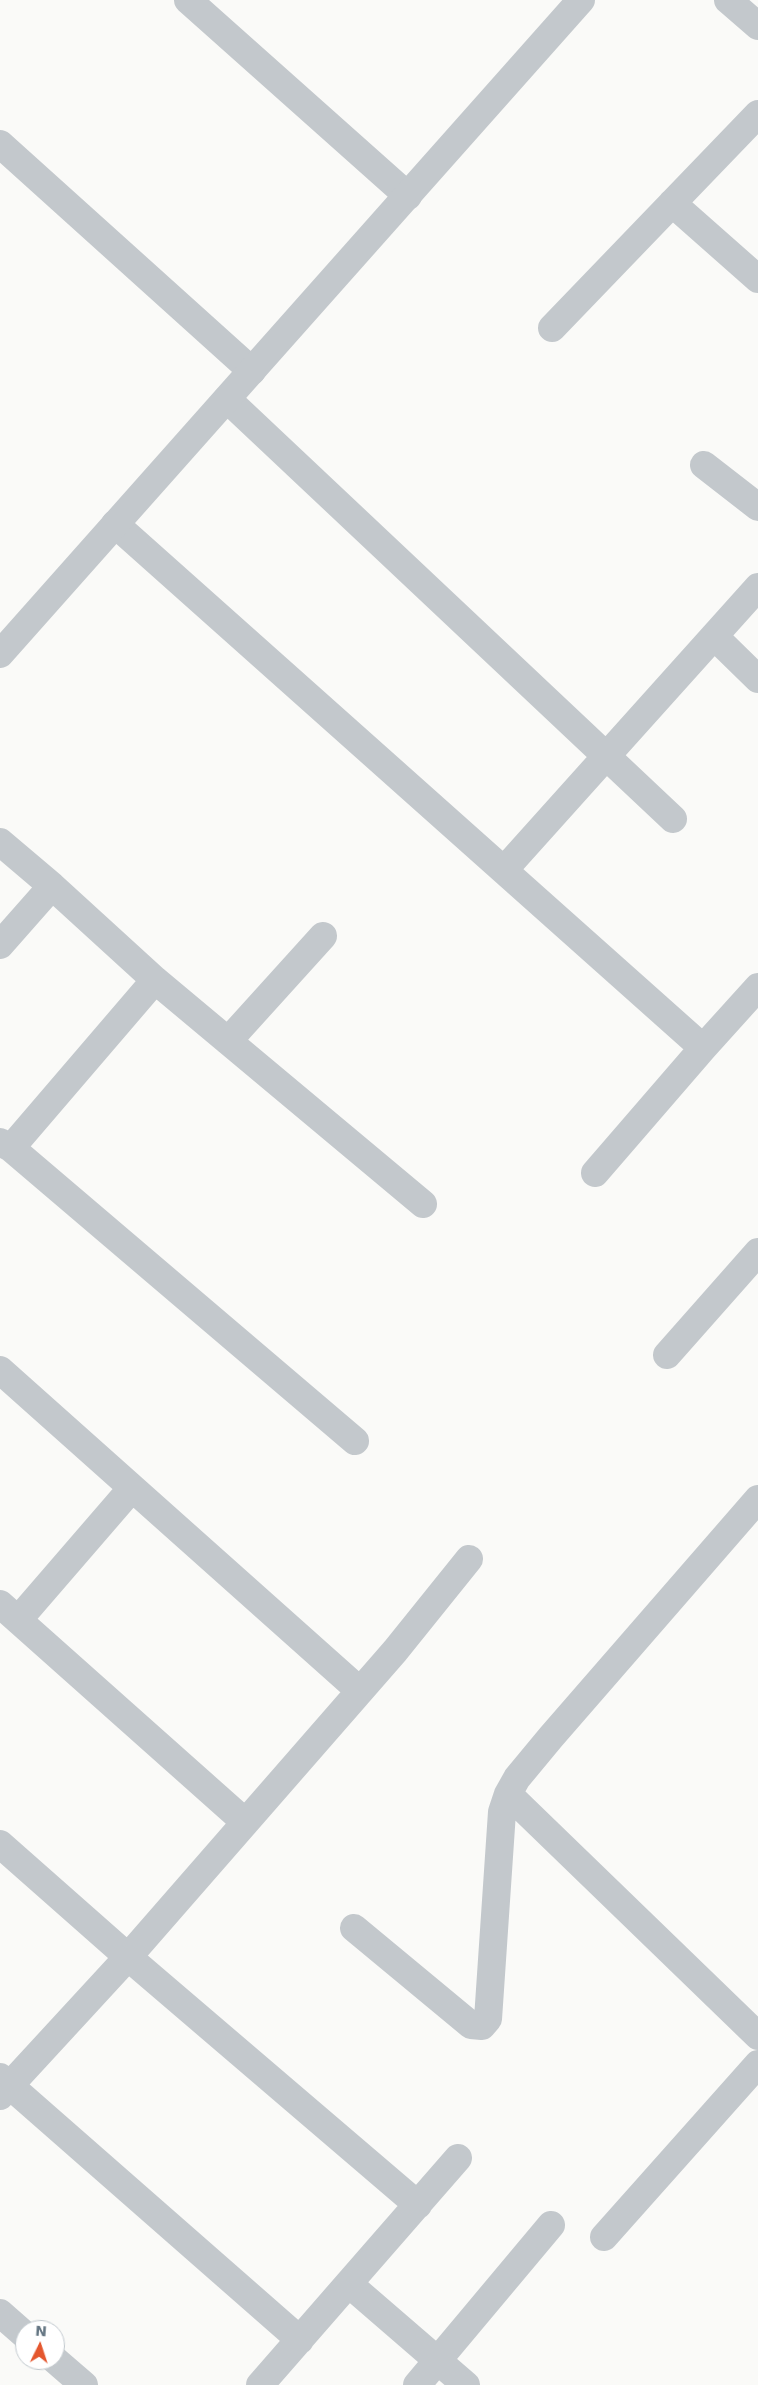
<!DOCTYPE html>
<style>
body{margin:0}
#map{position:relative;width:758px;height:2385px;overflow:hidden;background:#fafaf8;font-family:"DejaVu Sans",sans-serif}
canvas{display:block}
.north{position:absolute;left:15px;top:2320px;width:50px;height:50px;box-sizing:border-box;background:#fff;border:1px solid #c1c8cd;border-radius:50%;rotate:4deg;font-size:14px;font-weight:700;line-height:20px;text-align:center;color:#657683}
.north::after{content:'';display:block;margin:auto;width:18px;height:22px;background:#e4572e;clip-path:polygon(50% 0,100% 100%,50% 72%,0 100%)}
</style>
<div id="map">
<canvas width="758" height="2385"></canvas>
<div class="north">N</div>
</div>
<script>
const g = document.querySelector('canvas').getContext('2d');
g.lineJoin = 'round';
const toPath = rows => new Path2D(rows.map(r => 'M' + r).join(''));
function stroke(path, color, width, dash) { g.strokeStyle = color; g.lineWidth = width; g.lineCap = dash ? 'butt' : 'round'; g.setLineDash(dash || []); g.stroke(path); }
stroke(toPath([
 [188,0,408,196],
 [0,144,252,371],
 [672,203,758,279],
 [552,328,758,114],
 [227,399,673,819],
 [704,465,758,507],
 [115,524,703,1048],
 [714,636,758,679],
 [0,842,52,886,155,980,423,1204],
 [504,870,758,587],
 [0,945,52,886],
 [228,1041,323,936],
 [0,1142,11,1148,355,1441],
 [11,1148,155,980],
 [595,1173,703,1048,758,987],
 [667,1355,758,1252],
 [0,1370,360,1691],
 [0,1604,245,1822],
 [18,1620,132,1488],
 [508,1794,758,2036],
 [0,1844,128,1957,418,2205],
 [354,1928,471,2025,482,2026,488,2019,502,1812,508,1794,517,1778,551,1737,758,1499],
 [0,2077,300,2340],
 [0,2096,128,1957,395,1651,469,1559],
 [604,2237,758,2064],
 [349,2284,466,2385],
 [0,2313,25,2335],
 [55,2360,84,2385],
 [260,2385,458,2158],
 [417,2385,551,2225]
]), '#c3c8cc', 28);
stroke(toPath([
 [728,0,758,26],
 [0,654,581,0]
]), '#c3c8cc', 28);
</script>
